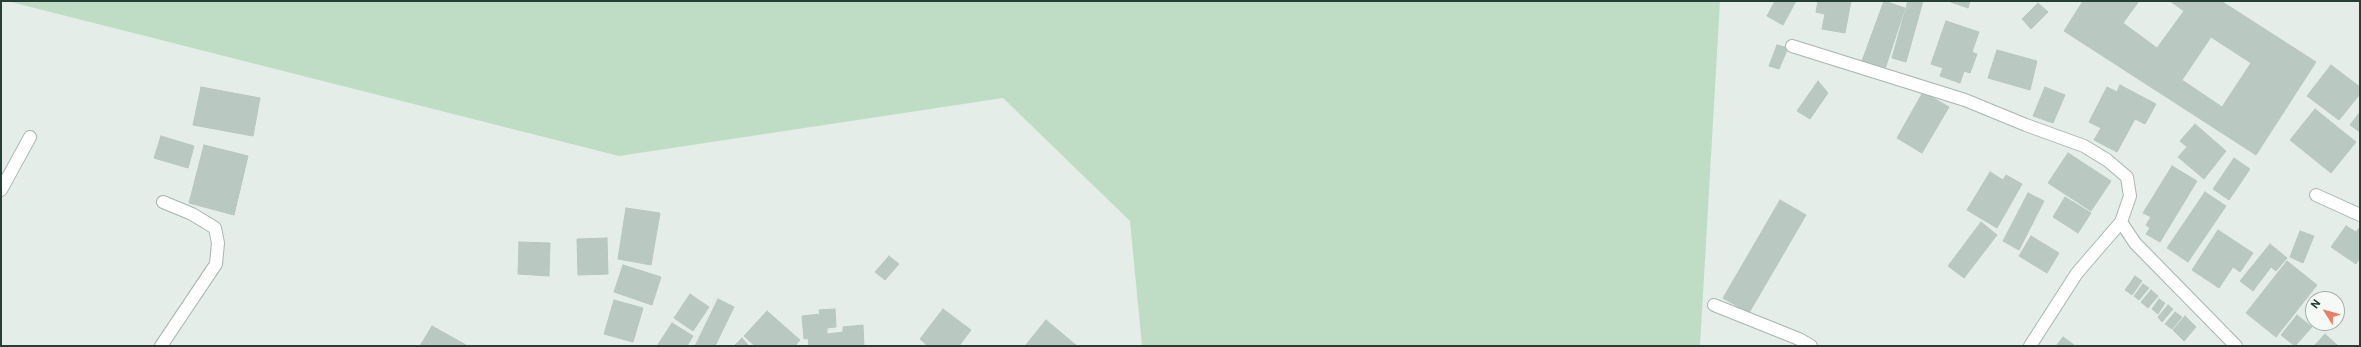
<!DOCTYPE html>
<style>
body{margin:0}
#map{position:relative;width:2361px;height:347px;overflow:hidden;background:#e5ede9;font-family:Roboto,sans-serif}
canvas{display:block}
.frame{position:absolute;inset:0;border:2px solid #253e36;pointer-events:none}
.north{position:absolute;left:2305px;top:291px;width:40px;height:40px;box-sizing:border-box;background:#f5faf7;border:1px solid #a2afaa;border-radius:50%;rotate:307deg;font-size:11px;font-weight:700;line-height:16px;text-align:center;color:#253e36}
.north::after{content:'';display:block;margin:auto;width:14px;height:18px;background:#eb7d65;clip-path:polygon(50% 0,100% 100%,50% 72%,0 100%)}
</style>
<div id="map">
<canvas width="2361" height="347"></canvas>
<div class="frame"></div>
<div class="north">N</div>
</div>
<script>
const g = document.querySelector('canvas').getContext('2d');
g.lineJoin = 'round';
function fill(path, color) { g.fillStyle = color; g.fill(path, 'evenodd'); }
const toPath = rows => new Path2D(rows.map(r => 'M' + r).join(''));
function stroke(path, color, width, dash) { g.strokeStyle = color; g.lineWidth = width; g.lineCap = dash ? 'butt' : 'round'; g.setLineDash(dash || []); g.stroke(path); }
fill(toPath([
 [7,1,1720,1,1700,346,1142,346,1130,221,1003,98,619,156]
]), '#bfddc5');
const building = toPath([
 [1775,1,1796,1,1783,25,1767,16,1775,1],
 [1818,1,1851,1,1845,33,1822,29,1825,14,1816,12,1818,1],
 [1884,1,1905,8,1885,69,1862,61,1884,1],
 [1908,1,1923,1,1906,62,1892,58,1908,1],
 [1948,1,1970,1,1968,8,1948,1],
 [2083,1,2139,1,2123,23,2157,48,2184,11,2170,1,2221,1,2316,62,2256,155,2064,31,2083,1],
 [2211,37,2251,63,2222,107,2182,80,2211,37],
 [2038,3,2048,12,2031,29,2022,19,2038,3],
 [1946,21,1979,32,1972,52,1977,54,1970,73,1964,71,1960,83,1940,76,1943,68,1931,64,1946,21],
 [1777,45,1788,48,1779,69,1769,66,1777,45],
 [1997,50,2037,61,2030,90,1988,78,1997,50],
 [2331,65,2360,87,2360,94,2339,120,2307,96,2331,65],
 [1818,81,1828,93,1810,119,1797,111,1818,81],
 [2120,85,2156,104,2145,124,2135,119,2117,152,2094,140,2101,128,2089,122,2107,87,2117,92,2120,85],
 [201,87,260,98,253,136,193,125,201,87],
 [2045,87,2065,95,2053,123,2033,116,2045,87],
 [1923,92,1949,107,1922,153,1897,138,1923,92],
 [2315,109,2356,142,2331,173,2290,140,2315,109],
 [2360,112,2360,132,2350,125,2360,112],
 [2195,124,2226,151,2204,179,2178,157,2187,147,2180,141,2195,124],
 [161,136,194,146,188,168,154,158,161,136],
 [204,145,248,156,234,215,189,203,204,145],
 [2068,153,2111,181,2091,211,2048,183,2068,153],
 [2234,158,2250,169,2229,200,2213,189,2234,158],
 [2172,166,2197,181,2160,242,2146,234,2150,228,2146,225,2151,217,2143,213,2172,166],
 [1990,172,2003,180,2006,175,2022,184,1997,228,1967,210,1990,172],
 [2205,192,2226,206,2188,262,2167,248,2205,192],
 [2028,193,2044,201,2019,250,2003,241,2028,193],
 [2065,197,2091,213,2078,233,2053,217,2065,197],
 [1780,200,1806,215,1749,313,1723,298,1780,200],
 [626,208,660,213,651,265,618,259,626,208],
 [1981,222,1997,235,1964,278,1948,266,1981,222],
 [2346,226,2356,232,2360,227,2360,257,2356,264,2331,247,2346,226],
 [2218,230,2253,253,2240,272,2233,267,2219,288,2192,270,2218,230],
 [2300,231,2314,236,2303,263,2290,257,2300,231],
 [2031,236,2059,253,2047,273,2019,256,2031,236],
 [607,238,608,274,578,275,577,239,607,238],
 [519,242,550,243,549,276,518,274,519,242],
 [2270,244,2287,258,2276,271,2271,267,2253,291,2240,281,2270,244],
 [889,256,899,264,885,280,875,272,889,256],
 [2287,261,2317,285,2276,337,2246,313,2287,261],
 [623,265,661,277,652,305,614,292,623,265],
 [2135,276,2142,281,2132,295,2125,290,2135,276],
 [2143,284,2149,288,2139,300,2134,296,2143,284],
 [2151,290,2158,296,2148,308,2141,302,2151,290],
 [690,294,709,307,693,331,674,318,690,294],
 [718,299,734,307,715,346,695,346,718,299],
 [2159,299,2165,303,2158,314,2152,309,2159,299],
 [614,300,643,308,633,342,604,334,614,300],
 [2168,305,2173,309,2162,322,2158,317,2168,305],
 [835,309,836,327,827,328,827,334,843,332,843,327,863,325,864,346,809,346,808,338,804,339,802,316,820,314,819,310,835,309],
 [943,309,971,330,959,346,928,346,920,339,943,309],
 [767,311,800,340,795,346,755,346,744,336,767,311],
 [2175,312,2182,317,2172,329,2165,324,2175,312],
 [2297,315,2312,327,2295,346,2281,335,2297,315],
 [2185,316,2196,327,2184,341,2173,330,2185,316],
 [1046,320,1077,346,1025,346,1046,320],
 [672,323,693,336,687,346,657,346,672,323],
 [432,326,466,345,465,346,420,346,432,326],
 [2325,334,2338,346,2314,346,2325,334],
 [2063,337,2074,345,2073,346,2056,346,2063,337],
 [742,338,749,346,734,346,742,338]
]);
fill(building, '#bac8c2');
stroke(building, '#b7c7bf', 1);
const minor = toPath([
 [1792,46,1965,100,2026,125,2084,146,2107,160,2127,177,2130,196,2121,222,2077,273,2030,346],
 [1,190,30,137],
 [2316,195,2360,215],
 [2121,222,2135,243,2236,346],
 [1714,305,1799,339,1811,346],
 [161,346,216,264,218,243,215,228,192,214,163,202]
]);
stroke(minor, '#a8b5b0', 14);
stroke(minor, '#fff', 12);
</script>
